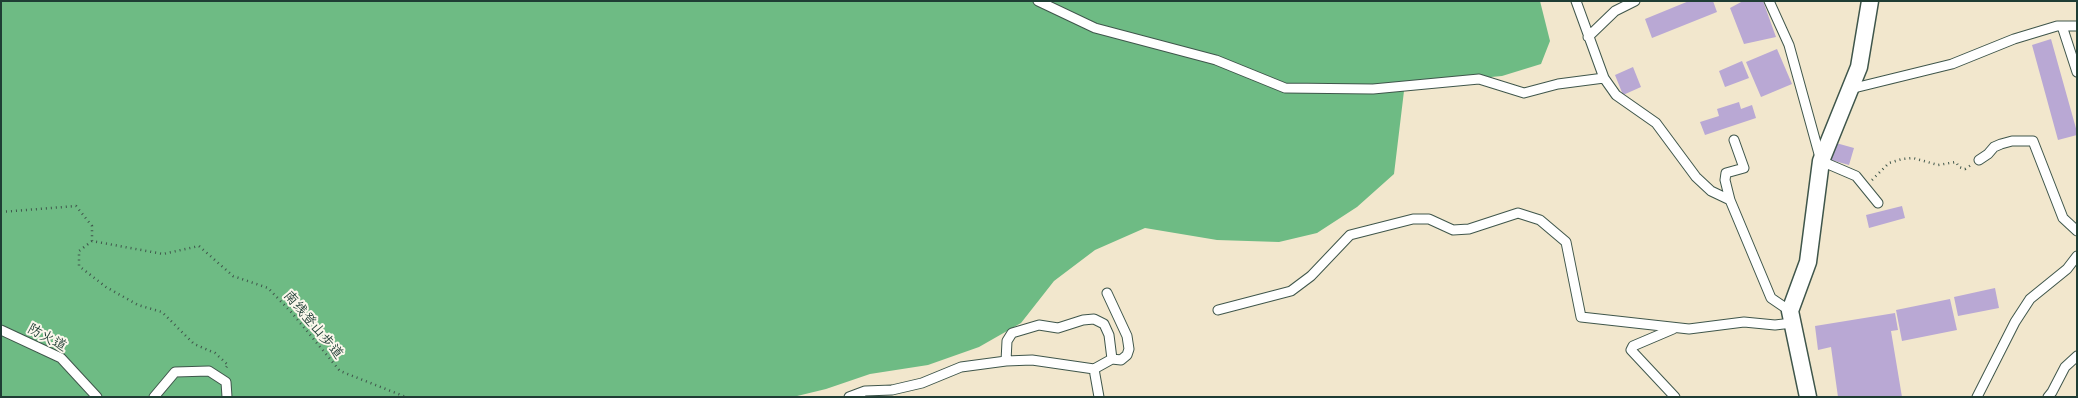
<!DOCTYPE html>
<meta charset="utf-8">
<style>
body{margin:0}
#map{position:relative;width:2078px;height:398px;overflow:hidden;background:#f2e7cd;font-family:"Shantell Sans",sans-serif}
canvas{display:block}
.frame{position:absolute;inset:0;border:2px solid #1f3d34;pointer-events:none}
</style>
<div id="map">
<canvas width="2078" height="398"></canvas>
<div class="frame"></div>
</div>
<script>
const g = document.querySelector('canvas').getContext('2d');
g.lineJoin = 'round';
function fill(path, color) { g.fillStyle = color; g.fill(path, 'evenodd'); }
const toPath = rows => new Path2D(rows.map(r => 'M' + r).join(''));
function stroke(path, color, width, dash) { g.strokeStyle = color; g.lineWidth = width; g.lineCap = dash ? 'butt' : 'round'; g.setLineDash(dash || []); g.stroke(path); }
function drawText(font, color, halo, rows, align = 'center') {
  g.font = font + ' "Shantell Sans","LXGW WenKai TC",sans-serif'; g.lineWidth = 4; g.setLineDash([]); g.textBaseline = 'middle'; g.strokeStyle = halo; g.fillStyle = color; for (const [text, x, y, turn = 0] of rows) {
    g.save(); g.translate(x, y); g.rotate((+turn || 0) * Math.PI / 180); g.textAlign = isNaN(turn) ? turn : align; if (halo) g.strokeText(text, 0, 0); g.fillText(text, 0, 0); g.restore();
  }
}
fill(toPath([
 [1,1,1540,1,1550,41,1541,64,1502,76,1436,82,1404,91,1394,174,1357,207,1317,233,1279,242,1217,240,1145,228,1095,250,1054,281,1021,323,979,347,928,365,870,374,826,389,793,397,1,397]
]), '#6ebb84');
fill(toPath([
 [1689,1,1713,1,1717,12,1652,38,1645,19],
 [1743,1,1763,1,1776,37,1744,44,1730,8],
 [2051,39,2077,132,2077,135,2058,140,2032,45],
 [1777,49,1792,84,1761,97,1746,62],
 [1742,61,1749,78,1725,87,1719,71],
 [1633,67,1641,87,1623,95,1615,75],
 [1739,102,1741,109,1752,105,1756,118,1705,135,1700,122,1719,116,1717,109],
 [1836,143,1854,148,1849,165,1831,160],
 [1902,206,1905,218,1869,228,1866,215],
 [1995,288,1999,308,1958,316,1954,297],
 [1950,299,1957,330,1902,341,1896,310],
 [1895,313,1898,330,1891,331,1902,397,1838,397,1831,347,1818,350,1815,326]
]), '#b9a8d4');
const service = toPath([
 [1038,1,1095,28,1216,60,1285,88,1373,89,1479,79,1524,93,1558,84,1604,78],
 [1576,1,1604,78,1616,95,1656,123,1696,177,1711,191,1730,200,1771,298,1790,311],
 [1769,1,1789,45,1821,161,1856,176,1878,203],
 [2062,26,2077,72],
 [1588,37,1615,11,1635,1],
 [1850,89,1952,64,2014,39,2057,26,2077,26],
 [1979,160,1988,154,1994,147,2001,144,2012,141,2033,141,2063,218,2077,231],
 [1730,200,1725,180,1726,173,1744,168,1734,140],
 [1107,293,1127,336,1129,349,1127,355,1121,360,1112,359],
 [1218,310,1291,291,1311,276,1350,235,1413,219,1429,219,1453,230,1469,229,1518,213,1540,220,1566,242,1581,317,1689,329,1744,322,1775,325,1792,323],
 [1673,329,1633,346,1631,350,1675,397],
 [1,330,61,358,97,397],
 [1094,369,1099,397],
 [154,397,175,372,209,371,226,382,227,397],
 [849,397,865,391,892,390,922,383,961,367,1006,361,1032,360,1094,369,1112,359,1109,335,1104,324,1094,319,1083,320,1058,328,1039,325,1012,333,1007,341,1006,361],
 [1977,397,2015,322,2030,299,2067,269,2077,256],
 [2048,397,2052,392,2065,367,2077,356]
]);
const minor = toPath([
 [1808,397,1790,311,1808,262,1821,161,1859,67,1870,1]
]);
stroke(service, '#3f564b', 11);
stroke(minor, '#3f564b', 19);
stroke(toPath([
 [1872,180,1889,163,1902,159,1913,158,1938,165,1956,162,1959,167,1965,169,1971,165],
 [1,212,76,206,92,226,92,241,163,254,199,246,233,276,268,288,292,313,340,371,406,397],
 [92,241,79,251,79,266,106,287,138,305,162,312,194,344,215,353,228,365,225,369]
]), '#3f564b', 2.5, [1, 4]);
stroke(service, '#fff', 9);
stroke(minor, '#fff', 16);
drawText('14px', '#1f3d34', '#fbf7ec', [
 ["南线登山步道",313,325,50],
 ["防火道",47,338,28]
]);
</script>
